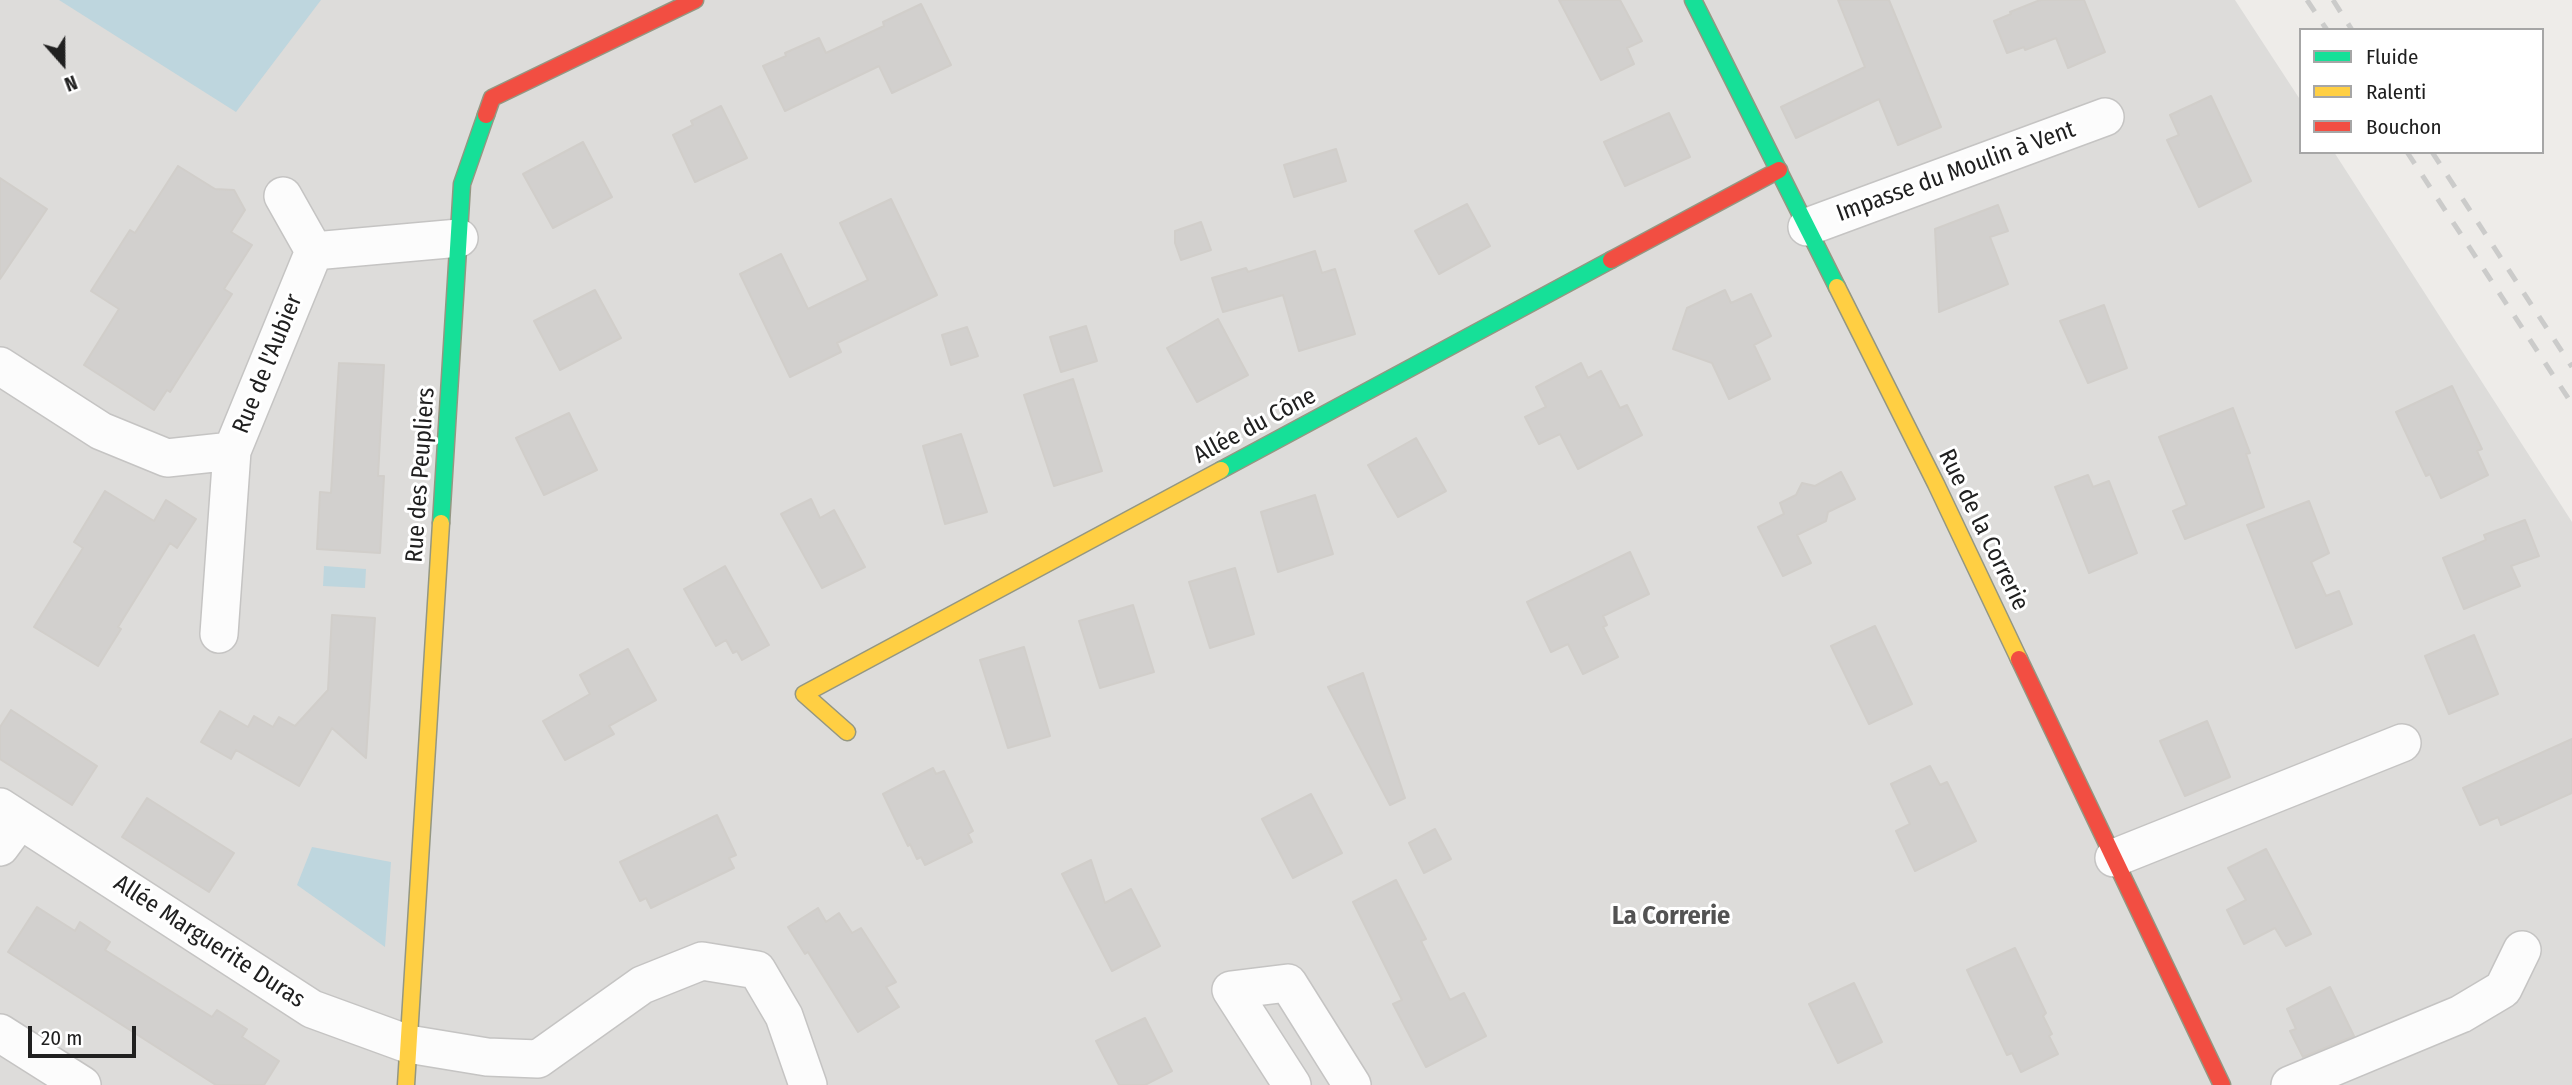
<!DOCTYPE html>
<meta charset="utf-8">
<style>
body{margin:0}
#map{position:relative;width:2572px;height:1085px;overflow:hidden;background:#eeece9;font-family:"Fira Sans Condensed",sans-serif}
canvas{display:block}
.legend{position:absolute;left:2299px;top:28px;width:245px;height:126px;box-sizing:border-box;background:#fff;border:2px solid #a6a6a6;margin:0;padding:9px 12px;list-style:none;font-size:21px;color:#202020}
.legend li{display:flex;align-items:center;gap:14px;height:35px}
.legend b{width:35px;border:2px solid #a6a6a6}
.north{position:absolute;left:28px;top:28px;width:70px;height:70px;-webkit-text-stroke:5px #fff;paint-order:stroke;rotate:159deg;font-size:19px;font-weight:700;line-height:28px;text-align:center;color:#202020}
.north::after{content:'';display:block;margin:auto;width:24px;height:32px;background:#202020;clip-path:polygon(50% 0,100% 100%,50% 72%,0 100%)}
.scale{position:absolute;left:28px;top:1026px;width:108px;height:32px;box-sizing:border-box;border:4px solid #202020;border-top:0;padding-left:9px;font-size:21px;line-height:24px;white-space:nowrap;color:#202020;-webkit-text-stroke:5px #fff;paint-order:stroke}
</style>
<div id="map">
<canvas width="2572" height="1085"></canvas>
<ul class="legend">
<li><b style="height:9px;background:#16e098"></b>Fluide</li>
<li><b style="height:9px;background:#ffcf43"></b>Ralenti</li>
<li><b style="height:9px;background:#f24e42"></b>Bouchon</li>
</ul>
<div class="north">N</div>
<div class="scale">20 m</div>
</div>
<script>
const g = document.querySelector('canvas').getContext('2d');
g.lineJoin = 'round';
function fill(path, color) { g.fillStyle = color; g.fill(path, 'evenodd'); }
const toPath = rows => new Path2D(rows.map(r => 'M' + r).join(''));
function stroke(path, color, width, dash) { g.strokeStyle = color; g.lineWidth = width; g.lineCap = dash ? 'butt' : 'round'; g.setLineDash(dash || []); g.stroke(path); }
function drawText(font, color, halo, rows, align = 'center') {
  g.font = font + ' "Fira Sans Condensed",sans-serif'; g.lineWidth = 6; g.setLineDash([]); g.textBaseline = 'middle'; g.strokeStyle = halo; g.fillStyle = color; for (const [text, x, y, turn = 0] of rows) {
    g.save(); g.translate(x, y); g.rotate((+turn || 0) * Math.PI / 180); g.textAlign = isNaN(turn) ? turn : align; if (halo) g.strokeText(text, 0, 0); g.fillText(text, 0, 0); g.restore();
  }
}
fill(toPath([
 [0,0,2235,0,2301,101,2301,152,2334,152,2572,522,2572,1085,0,1085]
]), '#dddcda');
fill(toPath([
 [59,0,321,0,236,112],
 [324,566,366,569,365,588,323,586],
 [312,847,391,862,385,947,297,885]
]), '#bed6de');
const building = toPath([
 [1559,0,1620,0,1642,41,1627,48,1634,64,1601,80,1559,0],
 [1838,0,1889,0,1941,127,1898,145,1879,99,1796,138,1781,107,1865,67,1838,0],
 [2040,0,2084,0,2105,52,2068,68,2056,38,2025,50,2024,47,2007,53,1994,21,2011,14,2010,12,2040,0],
 [921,4,951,65,892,93,879,66,785,111,763,66,786,56,785,53,819,38,826,53,884,26,883,22,921,4],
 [2211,96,2251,181,2199,207,2167,140,2179,135,2170,115,2211,96],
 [721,106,747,158,695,182,673,135,693,125,691,121,721,106],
 [1669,113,1690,157,1625,186,1604,142,1669,113],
 [583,142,612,197,553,228,523,174,583,142],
 [1336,149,1346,181,1294,197,1284,165,1336,149],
 [178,166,215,189,234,190,245,210,231,232,252,245,224,289,232,294,170,392,167,390,154,410,84,365,119,309,91,291,130,230,135,233,178,166],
 [0,178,47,209,0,279,0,178],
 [891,199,937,295,837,343,841,352,790,377,740,274,781,254,808,309,868,280,840,223,891,199],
 [1467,204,1490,246,1439,274,1415,231,1467,204],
 [1998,205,2008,231,1990,237,2008,284,1939,312,1935,229,1998,205],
 [1201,222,1211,250,1181,260,1175,243,1175,231,1201,222],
 [1315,251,1322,273,1335,269,1355,334,1299,351,1283,295,1223,312,1212,278,1246,268,1248,272,1315,251],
 [595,290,621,338,560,370,534,321,595,290],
 [1725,290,1731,303,1751,294,1771,336,1754,345,1770,379,1729,399,1712,363,1673,349,1687,308,1725,290],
 [2104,305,2127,368,2088,383,2060,321,2104,305],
 [1218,319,1248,375,1197,402,1167,348,1218,319],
 [1086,326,1097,361,1061,372,1050,337,1086,326],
 [967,327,978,356,951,365,942,335,967,327],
 [339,363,384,365,378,476,384,476,380,553,317,549,320,492,331,493,339,363],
 [1581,363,1588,378,1601,371,1620,408,1627,405,1642,435,1578,469,1560,434,1539,444,1525,417,1546,407,1536,387,1581,363],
 [1073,379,1102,471,1054,486,1024,395,1073,379],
 [2452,386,2482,449,2477,451,2488,475,2441,498,2430,474,2426,476,2396,412,2452,386],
 [2233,408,2250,453,2246,454,2264,507,2185,539,2173,511,2187,505,2159,437,2233,408],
 [569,413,597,470,544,495,516,438,569,413],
 [961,434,987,512,945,524,923,446,961,434],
 [1416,438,1446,491,1398,517,1368,465,1416,438],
 [1841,472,1855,499,1828,512,1826,521,1797,535,1811,563,1783,576,1758,527,1784,514,1780,503,1796,495,1802,483,1815,486,1841,472],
 [2088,475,2093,487,2109,481,2137,553,2089,573,2055,487,2088,475],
 [105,491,154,521,166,500,196,519,177,548,170,543,118,627,121,629,98,666,34,627,83,548,74,542,105,491],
 [1315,495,1333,554,1278,572,1261,512,1315,495],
 [811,499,820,518,834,510,865,567,822,588,781,514,811,499],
 [2309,501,2329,553,2311,562,2326,596,2339,591,2352,624,2296,648,2247,525,2309,501],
 [2525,520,2539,556,2511,566,2520,586,2464,609,2443,558,2486,540,2484,535,2525,520],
 [1630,552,1649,594,1603,616,1607,625,1603,627,1618,657,1583,674,1568,644,1551,652,1527,602,1630,552],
 [725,566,769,645,742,660,737,651,733,653,726,640,716,646,684,589,725,566],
 [1235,568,1254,634,1210,648,1189,582,1235,568],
 [1133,605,1154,672,1100,688,1079,621,1133,605],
 [332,615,375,618,366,758,332,728,299,786,236,750,231,759,201,742,220,711,248,727,254,716,273,727,279,717,295,726,328,690,332,615],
 [1875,626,1912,704,1869,724,1831,646,1875,626],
 [2474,635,2498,694,2449,714,2425,656,2474,635],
 [1024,647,1050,736,1008,748,980,660,1024,647],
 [628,649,656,700,609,726,614,734,565,760,543,721,590,694,580,675,628,649],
 [1363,673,1405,798,1390,805,1328,687,1363,673],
 [11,710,97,766,72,805,0,759,0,727,11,710],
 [2207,721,2230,777,2185,796,2160,741,2207,721],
 [2572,739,2572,793,2501,825,2498,817,2480,825,2463,788,2572,739],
 [1930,766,1940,785,1947,782,1976,841,1915,871,1896,831,1910,824,1891,784,1930,766],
 [933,768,936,774,944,771,973,831,968,834,972,842,925,865,921,857,917,859,910,844,908,846,883,794,933,768],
 [1311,794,1342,853,1293,878,1262,819,1311,794],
 [147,798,234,853,209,892,122,837,147,798],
 [717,815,736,855,729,858,734,868,651,908,646,898,640,901,620,862,717,815],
 [1435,829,1451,859,1424,873,1409,843,1435,829],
 [2266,849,2311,934,2286,946,2275,928,2244,944,2227,910,2246,900,2228,868,2266,849],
 [1091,860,1105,903,1131,889,1160,946,1112,971,1062,874,1091,860],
 [1396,880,1426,939,1421,941,1450,1000,1464,993,1486,1036,1426,1067,1393,1004,1402,1000,1353,902,1396,880],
 [37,907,75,931,80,922,110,942,105,950,164,987,212,1017,217,1010,247,1029,242,1037,279,1061,264,1085,216,1085,8,952,37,907],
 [818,908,826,922,839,913,852,933,861,928,896,982,886,987,899,1007,858,1032,808,952,805,954,788,927,818,908],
 [2015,948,2046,1013,2043,1016,2052,1034,2049,1036,2058,1054,2021,1072,2012,1053,2007,1055,1967,970,2015,948],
 [1854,983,1882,1042,1838,1063,1809,1004,1854,983],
 [2330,987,2354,1036,2303,1057,2290,1031,2296,1029,2287,1009,2330,987],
 [1145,1018,1172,1071,1145,1085,1119,1085,1096,1041,1145,1018]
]);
fill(building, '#d2d0ce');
stroke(building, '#d1ceca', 2);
const street = toPath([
 [283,196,314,251],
 [1807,227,2105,117],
 [0,366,101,431,167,458,232,451,314,251,459,238],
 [219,634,232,451],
 [0,807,312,1009,408,1044,487,1057,538,1059,642,985,702,961,757,970,784,1016,808,1085],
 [0,847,20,820],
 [2114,858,2402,743],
 [0,1033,82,1085],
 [1292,1085,1231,990,1288,983,1352,1085],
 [2290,1085,2461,1014,2503,989,2522,950]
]);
const fast = toPath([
 [1693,0,1837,287],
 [1221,470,1611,260],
 [441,523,462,184,486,115]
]);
const slow = toPath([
 [1837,287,1936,484,2019,659],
 [847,732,804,694,1221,470],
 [406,1085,441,523]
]);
const jam = toPath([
 [486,115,492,98,695,0],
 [1611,260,1779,170],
 [2019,659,2222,1085]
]);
stroke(street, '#c5c4c3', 40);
stroke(fast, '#949782', 19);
stroke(slow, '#949782', 19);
stroke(jam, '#949782', 19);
stroke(street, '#fcfcfc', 37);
stroke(fast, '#16e098', 16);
stroke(slow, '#ffcf43', 16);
stroke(jam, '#f24e42', 16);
stroke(toPath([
 [2307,0,2327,30],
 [2333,0,2352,30],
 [2407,152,2572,404],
 [2432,152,2572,367]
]), '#cbcbca', 5, [14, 14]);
drawText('24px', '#202020', '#fff', [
 ["Impasse du Moulin à Vent",1956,172,-20],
 ["Rue de l'Aubier",268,364,-68],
 ["Allée du Cône",1255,426,-28],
 ["Rue des Peupliers",421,475,-86],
 ["Rue de la Correrie",1983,530,64],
 ["Allée Marguerite Duras",209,942,33]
]);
drawText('bold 26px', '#535353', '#fff', [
 ["La Correrie",1671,917]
]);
</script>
